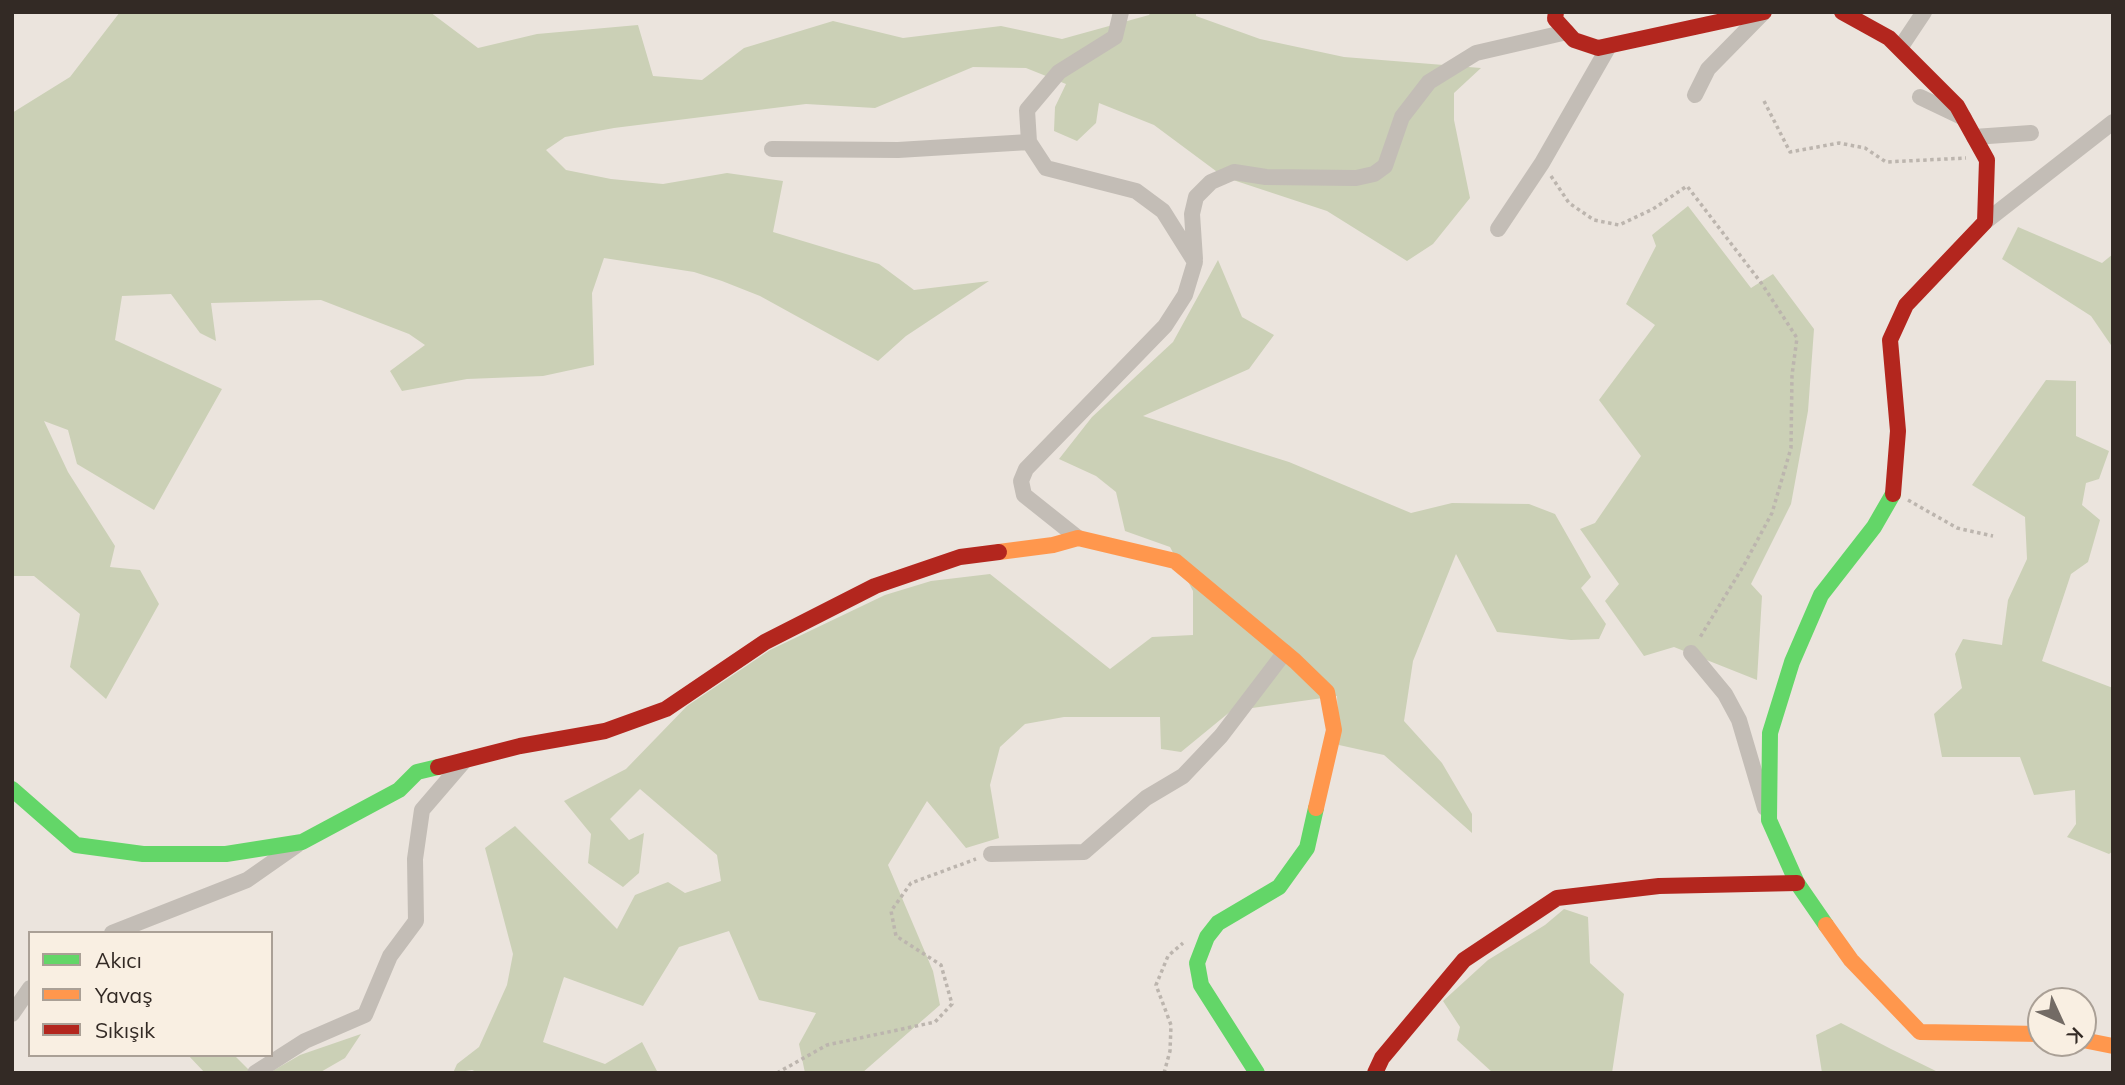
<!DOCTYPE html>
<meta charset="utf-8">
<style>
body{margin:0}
#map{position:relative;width:2125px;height:1085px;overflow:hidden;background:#ebe4dd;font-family:Mulish,sans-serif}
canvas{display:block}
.frame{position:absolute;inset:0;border:14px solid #332a25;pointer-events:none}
.legend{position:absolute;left:28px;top:931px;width:245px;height:126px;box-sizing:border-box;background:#f9efe2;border:2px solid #aaa096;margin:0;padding:9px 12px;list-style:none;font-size:21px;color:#332a25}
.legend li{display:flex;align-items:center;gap:14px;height:35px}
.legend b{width:35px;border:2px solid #aaa096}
.north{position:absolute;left:2027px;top:987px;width:70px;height:70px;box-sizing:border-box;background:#f9efe2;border:2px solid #aaa096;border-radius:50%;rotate:135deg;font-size:19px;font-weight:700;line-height:28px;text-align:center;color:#332a25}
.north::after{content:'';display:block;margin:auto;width:24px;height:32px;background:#736b65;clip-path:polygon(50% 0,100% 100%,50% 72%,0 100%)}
</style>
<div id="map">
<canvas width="2125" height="1085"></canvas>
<div class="frame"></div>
<ul class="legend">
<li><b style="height:9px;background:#63d668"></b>Akıcı</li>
<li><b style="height:9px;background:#ff974d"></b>Yavaş</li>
<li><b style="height:9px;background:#b3261e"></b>Sıkışık</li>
</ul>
<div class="north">K</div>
</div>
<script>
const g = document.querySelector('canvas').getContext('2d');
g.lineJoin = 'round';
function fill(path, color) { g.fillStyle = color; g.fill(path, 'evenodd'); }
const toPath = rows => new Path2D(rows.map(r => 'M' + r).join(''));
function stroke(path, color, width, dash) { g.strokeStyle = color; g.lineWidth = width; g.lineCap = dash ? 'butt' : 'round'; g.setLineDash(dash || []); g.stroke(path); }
fill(toPath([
 [120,12,430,12,478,48,537,34,638,25,653,76,702,80,744,48,833,21,903,38,1001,26,1062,39,1149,15,1151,12,1196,12,1196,16,1260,39,1344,57,1481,68,1454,93,1454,120,1470,198,1433,244,1407,261,1327,211,1224,177,1154,125,1099,103,1096,123,1077,141,1054,131,1055,107,1066,84,1026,68,973,67,875,108,806,104,614,128,565,137,546,150,566,170,611,179,663,184,727,173,783,181,773,232,879,264,914,290,989,281,906,336,878,361,760,296,722,281,694,272,604,258,592,293,594,365,543,376,467,379,402,391,390,371,425,345,409,334,321,300,211,303,216,341,200,333,171,294,122,296,115,340,222,389,154,510,77,464,68,430,44,421,68,472,115,546,110,567,140,570,159,604,106,699,70,667,80,614,34,576,12,576,12,113,70,77],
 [1688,206,1751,288,1773,274,1814,329,1808,411,1791,504,1751,584,1762,596,1757,680,1674,647,1644,656,1605,601,1619,584,1580,529,1595,523,1641,456,1599,400,1655,325,1626,304,1656,246,1652,235],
 [2018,227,2102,263,2113,254,2113,348,2091,316,2002,259],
 [1218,260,1242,317,1274,335,1249,369,1143,416,1289,462,1411,513,1452,503,1529,504,1555,514,1591,577,1581,588,1606,624,1599,639,1571,640,1497,632,1456,554,1413,661,1404,721,1442,763,1472,814,1472,833,1384,755,1339,745,1337,696,1231,711,1181,752,1161,749,1160,717,1064,717,1025,724,1000,747,990,785,999,838,966,848,927,801,888,865,933,971,940,1005,862,1073,805,1073,799,1044,816,1013,759,1000,729,931,679,947,643,1006,564,977,543,1042,605,1064,642,1042,658,1073,479,1073,472,1070,453,1073,457,1064,479,1047,507,985,513,954,485,848,515,826,617,929,635,895,668,882,685,893,721,881,717,855,640,789,610,819,629,840,644,833,639,873,623,887,588,863,591,834,564,801,626,769,687,706,770,650,885,595,931,581,990,574,1110,669,1152,637,1193,635,1193,591,1170,547,1125,531,1116,492,1096,476,1059,459,1092,417,1173,342],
 [2046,380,2076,381,2076,436,2109,451,2099,479,2086,483,2082,505,2100,520,2088,562,2071,574,2042,661,2113,688,2113,851,2109,854,2067,837,2076,824,2075,790,2034,795,2020,757,1942,757,1934,714,1962,688,1955,654,1963,639,2002,645,2008,600,2027,559,2025,517,1972,485],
 [1564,909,1588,917,1590,963,1624,994,1612,1073,1493,1073,1457,1040,1460,1027,1443,1001,1488,960,1545,925],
 [1841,1023,1891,1049,1940,1073,1822,1073,1816,1035],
 [361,1034,345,1058,319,1073,269,1073,300,1055],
 [188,1055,234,1055,252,1073,205,1073]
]), '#cbd0b6');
stroke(toPath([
 [1764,101,1790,152,1839,143,1865,148,1886,162,1966,158],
 [1551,176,1569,203,1594,220,1619,225,1653,209,1687,186,1762,284,1797,338,1792,375,1791,448,1772,513,1744,565,1699,639],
 [1908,500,1957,528,1993,536],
 [777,1073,827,1045,935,1022,952,1004,941,965,896,936,891,911,911,883,976,859],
 [1164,1073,1170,1051,1171,1025,1156,985,1168,956,1183,943]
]), '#bcb5ae', 3.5, [3.5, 3.5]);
stroke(toPath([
 [1900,48,1924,12],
 [1695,95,1708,69,1764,12],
 [1920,97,1964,118],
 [1974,137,2031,133],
 [772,149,898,150,1029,142],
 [1985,222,2113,122],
 [1498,229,1542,163,1609,46],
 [1195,259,1192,214,1196,197,1211,182,1234,172,1266,177,1356,178,1374,174,1385,166,1402,117,1429,82,1476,53,1567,32],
 [1078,538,1024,495,1021,481,1026,469,1165,326,1185,295,1195,262,1163,211,1136,191,1046,168,1029,142,1027,110,1059,72,1115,37,1121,12],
 [1691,653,1725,694,1739,720,1765,808],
 [991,854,1084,852,1146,798,1183,776,1221,736,1285,652],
 [112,933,247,880,297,845],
 [12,1014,30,988],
 [255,1073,305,1041,365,1015,390,956,416,921,415,859,422,810,465,760]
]), '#c3bdb6', 16);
stroke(toPath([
 [12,789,76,845,143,854,226,854,302,842,399,790,417,772,438,767],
 [1826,925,1797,883,1769,820,1770,733,1792,662,1821,595,1874,527,1893,494],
 [1257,1073,1201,985,1197,963,1207,937,1218,923,1279,887,1307,848,1316,808]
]), '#63d668', 16);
stroke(toPath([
 [999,552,1053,545,1078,538,1175,561,1295,661,1327,692,1334,730,1316,808],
 [1826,925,1851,960,1920,1032,2041,1034],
 [2083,1040,2113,1046]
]), '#ff974d', 16);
stroke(toPath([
 [1556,12,1555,19,1574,40,1598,48,1764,12],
 [1842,12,1889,38,1957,106,1987,160,1985,222,1906,305,1890,340,1898,431,1893,494],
 [438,767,520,746,605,731,666,709,765,642,875,586,960,557,999,552],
 [1375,1073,1382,1058,1464,960,1557,898,1659,886,1797,883]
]), '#b3261e', 16);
</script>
